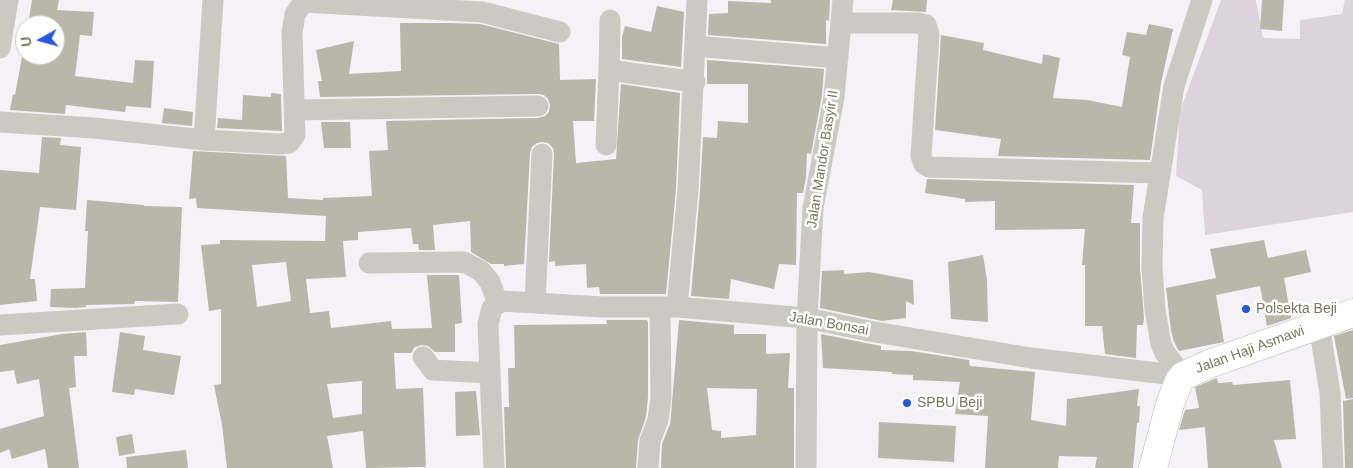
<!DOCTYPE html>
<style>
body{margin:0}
#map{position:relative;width:1353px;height:468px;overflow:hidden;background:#f4f2f6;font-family:Arial,sans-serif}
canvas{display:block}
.north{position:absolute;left:15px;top:15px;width:50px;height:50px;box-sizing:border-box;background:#fff;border:1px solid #c9c9be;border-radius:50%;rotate:263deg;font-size:14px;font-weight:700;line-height:20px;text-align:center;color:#78775d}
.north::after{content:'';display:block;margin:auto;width:18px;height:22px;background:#2757e1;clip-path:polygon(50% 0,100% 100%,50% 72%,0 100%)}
</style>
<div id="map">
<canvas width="1353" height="468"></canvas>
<div class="north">U</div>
</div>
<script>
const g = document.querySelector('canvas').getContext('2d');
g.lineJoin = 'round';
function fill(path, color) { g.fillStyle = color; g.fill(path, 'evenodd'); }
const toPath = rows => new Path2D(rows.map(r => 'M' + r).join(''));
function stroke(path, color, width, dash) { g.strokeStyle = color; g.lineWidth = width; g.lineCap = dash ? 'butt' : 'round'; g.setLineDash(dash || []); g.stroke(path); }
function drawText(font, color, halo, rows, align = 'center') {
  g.font = font + ' Arial,sans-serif'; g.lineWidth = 5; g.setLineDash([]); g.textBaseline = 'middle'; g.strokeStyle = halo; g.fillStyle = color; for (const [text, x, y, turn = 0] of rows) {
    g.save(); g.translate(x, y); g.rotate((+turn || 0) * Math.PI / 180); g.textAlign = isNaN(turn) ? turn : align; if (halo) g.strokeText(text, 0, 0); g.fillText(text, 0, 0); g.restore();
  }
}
fill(toPath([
 [1221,0,1256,0,1263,38,1300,39,1300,20,1342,14,1345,0,1353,0,1353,212,1205,235,1202,190,1176,176,1180,111]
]), '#ddd3dc');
fill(toPath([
 [32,0,59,0,57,10,94,12,92,36,80,35,75,76,133,83,135,60,154,61,151,108,126,106,125,112,66,105,65,114,10,110,13,94,15,95,25,41,25,55,55,55,55,25,28,25],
 [771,0,830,0,829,21,826,20,826,44,708,35,709,14,728,13,728,1,771,3],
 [893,0,927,0,926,12,891,10],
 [1262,0,1284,0,1282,31,1260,29],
 [657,6,684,12,681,67,622,59,622,37,625,26,651,32],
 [400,23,450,23,480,24,559,44,560,80,596,79,594,121,573,121,576,163,616,159,621,84,680,93,676,189,666,294,600,294,599,287,587,288,586,264,555,266,555,261,549,262,554,154,553,148,548,143,542,142,537,143,532,147,530,153,524,264,504,266,504,264,491,264,471,252,470,221,433,225,435,250,419,250,418,244,413,244,411,228,358,232,358,240,343,241,346,277,306,279,310,313,329,311,331,328,391,321,392,329,432,328,427,275,459,275,462,323,455,324,455,352,435,352,428,346,422,345,415,347,411,353,394,353,396,389,423,388,426,467,366,468,363,431,327,436,333,468,227,468,222,425,214,385,221,384,221,309,209,311,201,245,220,244,220,240,325,241,326,216,197,208,196,198,189,199,193,151,286,156,288,198,323,200,323,198,372,196,369,151,388,150,386,121,538,118,545,116,549,112,550,105,548,99,544,95,538,94,319,97,320,97,318,81,322,81,316,50,354,41,349,74,401,71],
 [286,262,291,301,257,307,252,265],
 [362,381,362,414,333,418,327,384],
 [1149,24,1173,29,1161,83,1150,160,998,156,1001,139,935,130,941,35,984,43,983,50,1042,64,1043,54,1060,58,1053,98,1087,100,1122,107,1130,57,1122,55,1127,32,1146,35],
 [707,60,824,69,822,95,811,154,807,153,806,177,803,193,797,193,796,265,779,264,774,289,731,279,729,299,691,296,700,191,703,137,717,138,718,121,748,123,748,84,707,84],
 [271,93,281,94,282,131,217,128,218,118,242,120,243,95,271,97],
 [164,108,193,112,192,126,162,123],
 [321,122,350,122,351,148,324,148],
 [42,137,61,138,60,145,81,147,76,210,40,207,30,279,35,279,37,301,0,305,0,170,39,173],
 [927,179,1134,185,1131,223,1140,223,1140,268,1144,318,1143,325,1137,325,1136,358,1105,354,1102,326,1085,326,1085,265,1082,265,1085,229,995,230,995,201,965,202,965,199,925,193],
 [87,200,144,205,144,206,182,207,178,302,135,301,134,304,86,305,86,307,76,308,50,307,51,289,85,288,88,231,85,231],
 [1264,240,1268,258,1306,250,1311,272,1284,278,1291,318,1267,326,1260,286,1216,295,1224,342,1179,351,1174,342,1171,331,1166,288,1216,278,1210,249],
 [983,255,987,280,988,322,951,319,948,262],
 [844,270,844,274,869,272,913,280,914,305,906,301,906,318,882,321,820,308,822,271],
 [606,320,647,320,648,322,648,397,646,417,638,440,636,468,506,468,504,407,509,407,508,368,515,368,514,325,607,324],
 [679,320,734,325,734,334,766,334,766,354,790,353,788,388,794,388,794,468,661,468,662,444,670,424,670,426],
 [707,388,757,389,756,435,721,438,721,431,712,430],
 [1353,330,1353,398,1346,399,1334,336],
 [86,332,87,356,74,356,76,387,69,388,79,468,48,468,45,449,12,459,9,449,0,453,0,429,44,416,39,379,17,384,14,370,0,372,0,345,62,334],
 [120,332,145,336,143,350,181,356,174,395,135,389,134,395,112,392],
 [821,334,881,346,881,350,911,351,969,360,970,366,1035,372,1031,420,1066,426,1067,399,1139,389,1137,406,1140,406,1139,423,1137,423,1133,468,1095,468,1097,457,1059,456,1058,468,985,468,988,416,955,414,960,382,913,380,913,375,892,374,892,372,823,368],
 [1217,378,1218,383,1232,382,1233,385,1290,380,1296,439,1274,440,1282,468,1208,468,1205,427,1179,430,1185,410,1199,408,1195,387],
 [476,391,480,435,456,436,455,392],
 [1353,399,1353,468,1345,468,1343,401],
 [879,422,956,426,954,462,878,458],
 [132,434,135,453,119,456,116,437],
 [186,450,188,468,127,468,126,457]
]), '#b8b7aa');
const secondary = toPath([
 [1153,468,1170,404,1179,381,1183,376,1209,364,1353,313]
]);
stroke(secondary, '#bbbbb1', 29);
stroke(toPath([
 [303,2,482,12,560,32],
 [841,23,918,23,926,25,929,34,921,156,924,164,929,167,1159,173],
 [695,46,838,58],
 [0,48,8,0],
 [609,70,610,20],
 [295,110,538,106],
 [0,122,94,128,204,140,280,144,289,143,295,135,292,33,295,14,305,0],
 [204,140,213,0],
 [606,145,609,70,695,82],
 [369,263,464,262,481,271,490,282,498,304],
 [535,303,542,154],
 [677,307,688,190,697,0],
 [0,325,178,314],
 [1319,325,1330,393,1333,468],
 [423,357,433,370,489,373],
 [1183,376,1165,353,1161,344,1155,310,1152,267,1153,218,1174,86,1202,0],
 [494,468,488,324,492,308,501,301,603,307,677,307,807,318,869,331,1031,358,1183,376],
 [648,468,650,441,658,420,661,398,660,307],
 [806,468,807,318,813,208,834,97,843,0]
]), '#cacac3', 21);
stroke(secondary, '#fff', 28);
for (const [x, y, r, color] of [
 [1246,309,5,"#2757e1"],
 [907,403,5,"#2757e1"]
]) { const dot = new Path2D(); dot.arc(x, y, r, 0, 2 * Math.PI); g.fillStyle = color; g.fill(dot); stroke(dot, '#fff', 2); }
drawText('14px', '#78775d', '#fff', [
 ["Jalan Mandor Basyir II",823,159,-81],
 ["Jalan Bonsai",829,324,10],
 ["Jalan Haji Asmawi",1250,350,-20]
]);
drawText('14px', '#78775d', '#fff', [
 ["Polsekta Beji",1256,309],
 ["SPBU Beji",917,403]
], 'left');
</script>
